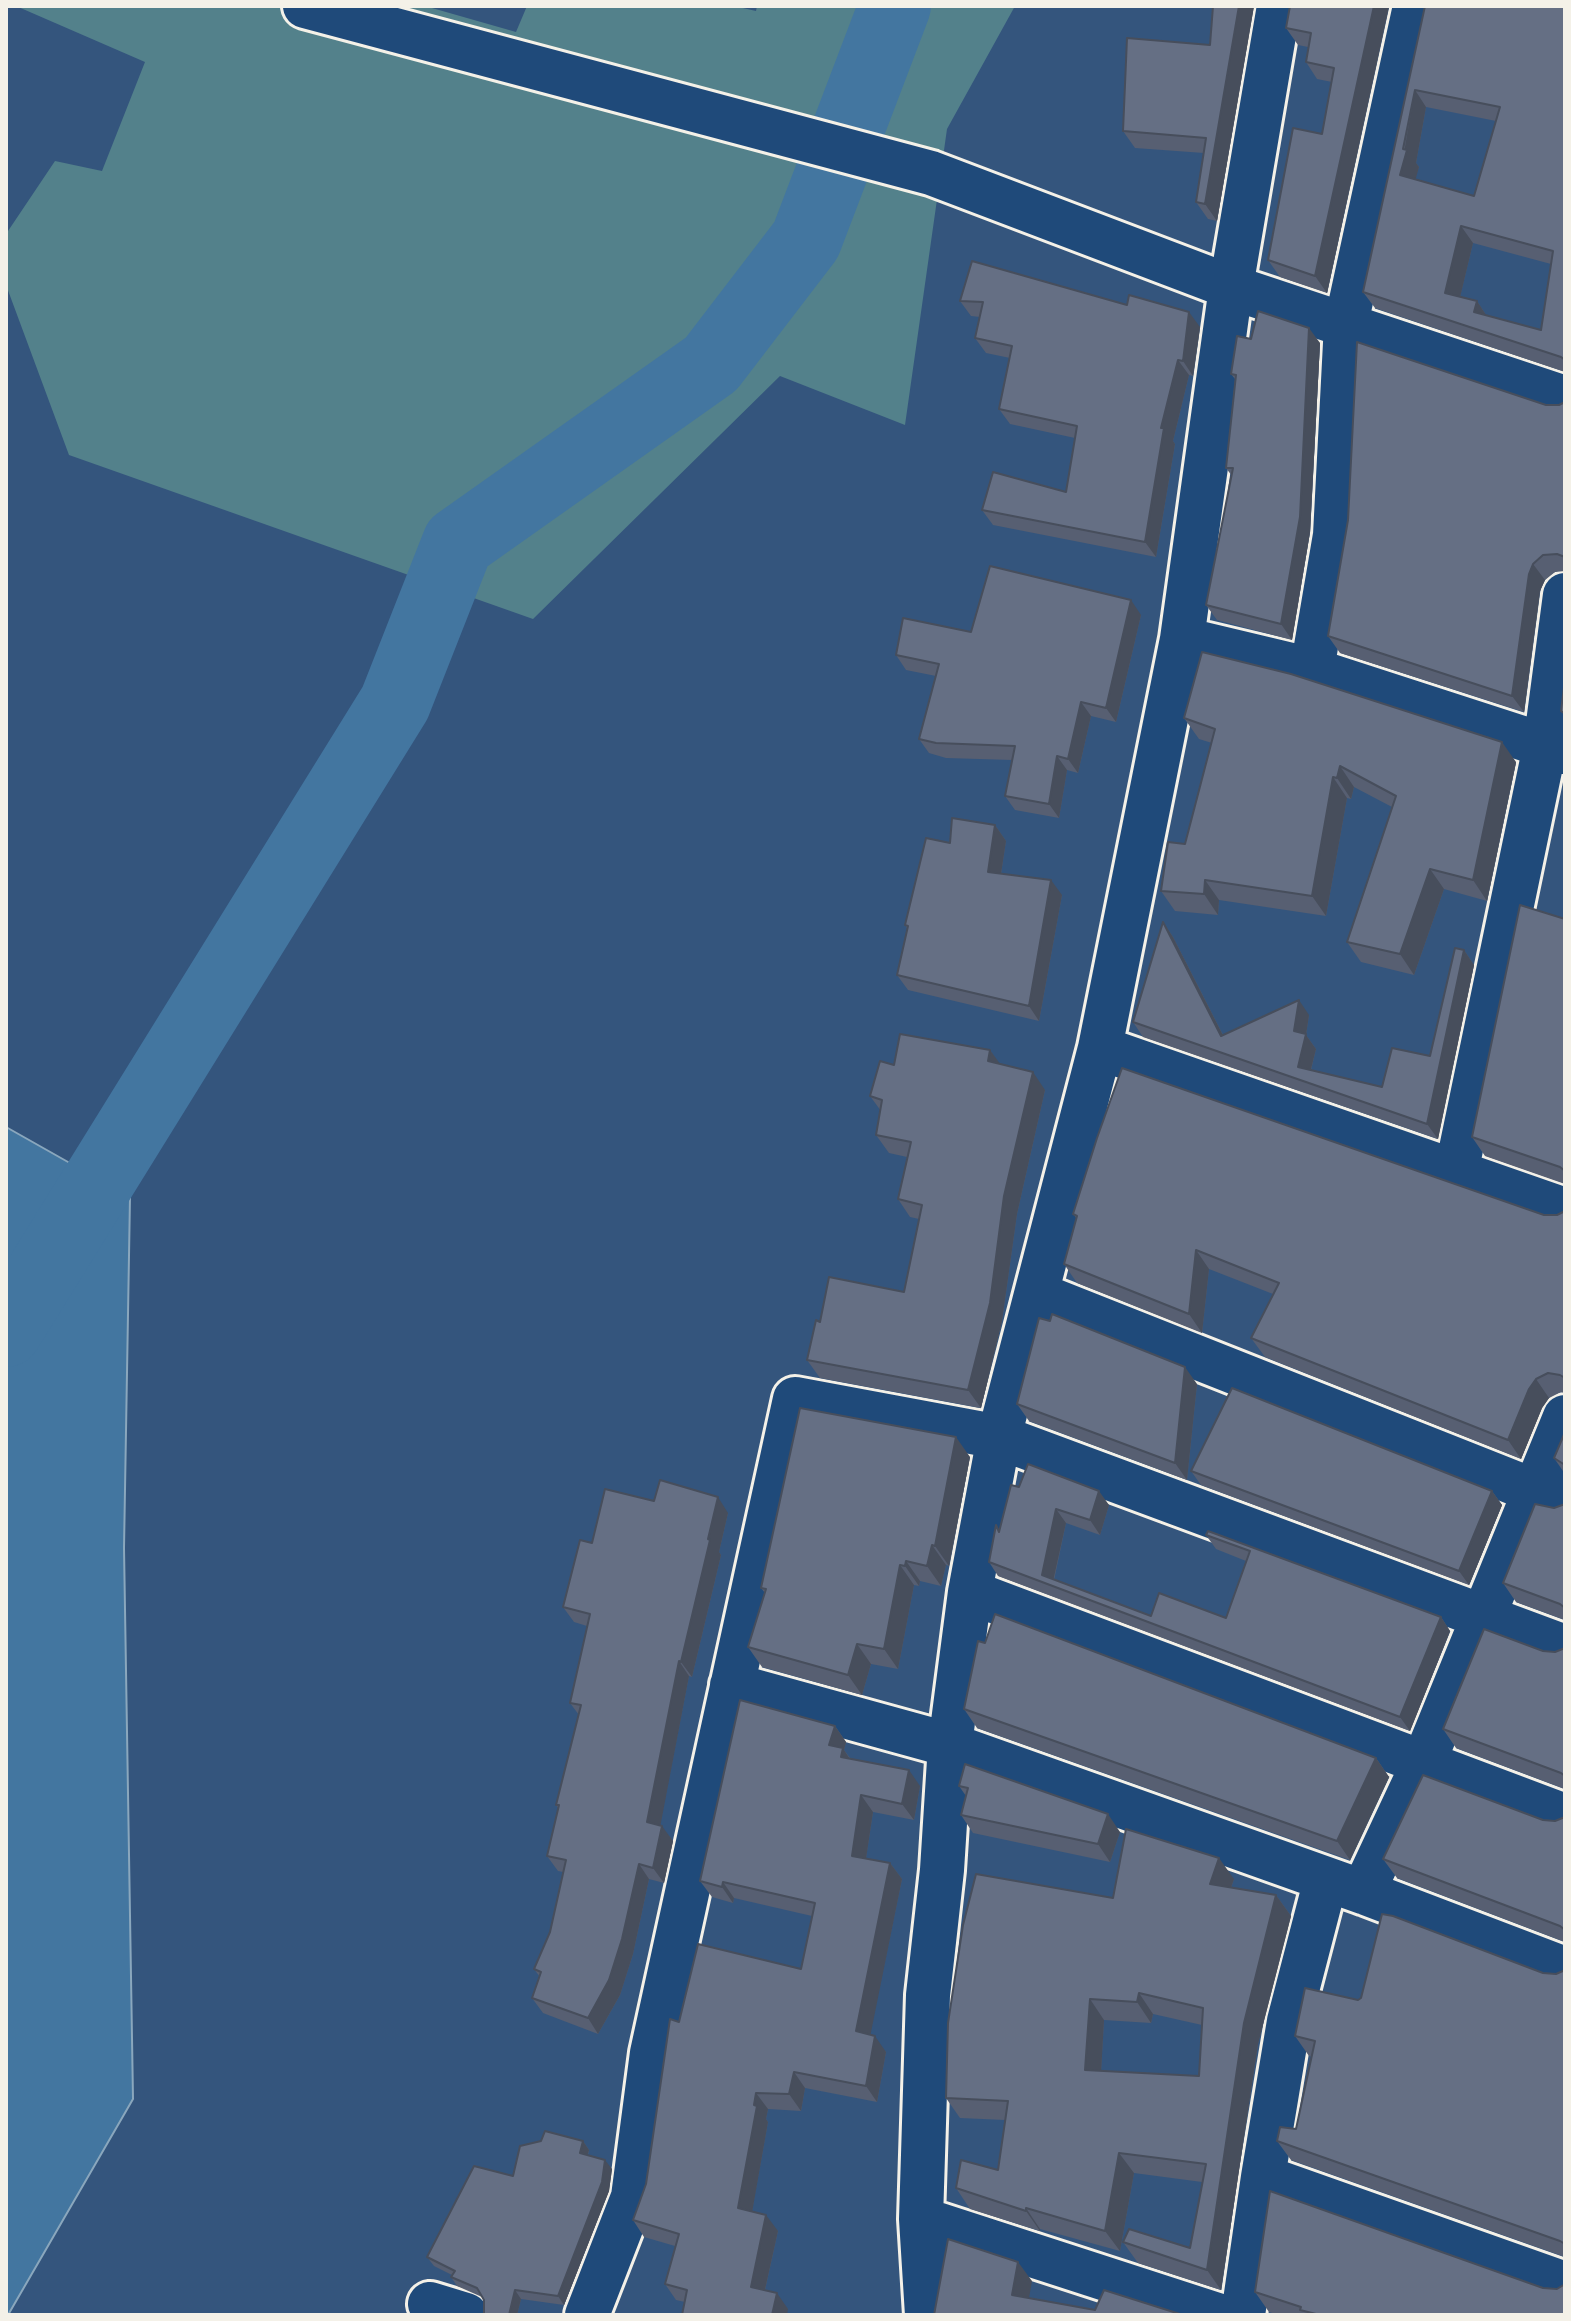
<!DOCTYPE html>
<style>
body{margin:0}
#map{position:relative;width:1571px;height:2321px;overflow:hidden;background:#34557d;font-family:"Playpen Sans",sans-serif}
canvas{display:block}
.frame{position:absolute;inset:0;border:8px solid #f4f1e8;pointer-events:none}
</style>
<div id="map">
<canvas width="1571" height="2321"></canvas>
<div class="frame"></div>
</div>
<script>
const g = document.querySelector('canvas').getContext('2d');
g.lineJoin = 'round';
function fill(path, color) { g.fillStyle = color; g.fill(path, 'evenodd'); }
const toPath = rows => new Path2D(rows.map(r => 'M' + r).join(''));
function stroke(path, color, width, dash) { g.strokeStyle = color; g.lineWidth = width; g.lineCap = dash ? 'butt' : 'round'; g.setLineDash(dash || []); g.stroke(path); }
fill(toPath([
 [16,6,425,6,516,32,527,6,734,6,756,11,757,6,1015,6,947,129,905,425,780,376,533,619,69,455,6,285,6,234,55,161,102,171,145,62]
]), '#53818b');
const water = toPath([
 [6,1127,130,1197,124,1548,133,2099,8,2315,6,2315,6,1127]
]);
fill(water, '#4376a0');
stroke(water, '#8aa7bd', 2);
stroke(toPath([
 [6,1331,395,703,458,543,711,364,806,240,895,6]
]), '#4376a0', 72);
const minor = toPath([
 [305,6,931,173,1231,287,1565,398],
 [1182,639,1312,670,1565,752],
 [1312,670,1335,535,1346,324,1415,6],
 [1100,1048,1565,1210],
 [1456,1173,1545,746,1565,595],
 [1037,1294,1565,1503],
 [970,1592,1565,1816],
 [732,1685,950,1745,1363,1892,1565,1969],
 [1363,1892,1423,1764,1565,1417],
 [1263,2177,1565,2284],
 [921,2219,1217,2315],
 [430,2304,466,2315],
 [587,2315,633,2197,652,2053,795,1399,999,1437,1565,1647],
 [927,2315,921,2219,928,1995,942,1870,950,1745,970,1592,999,1437,1100,1048,1182,639,1231,287,1279,6],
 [1243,2315,1263,2177,1289,2021,1326,1879]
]);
stroke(minor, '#f4f1e8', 50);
stroke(minor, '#1f4a7a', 44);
fill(toPath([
 [1213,6,1254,6,1217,221,1208,219,1196,202,1204,153,1135,148,1123,131,1210,45],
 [1290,6,1389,6,1327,293,1280,277,1268,260,1322,134,1332,82,1317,79,1306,62,1308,47,1298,45,1286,28],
 [1425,6,1565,6,1565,372,1375,308,1363,292],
 [1426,107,1496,121,1474,196,1415,179,1419,167,1416,163],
 [1473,243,1551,264,1541,330,1486,315,1477,301,1460,297],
 [972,261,1200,327,1193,376,1189,375,1173,441,1175,444,1156,557,993,525,982,510,1066,492,1075,438,1010,424,999,409,1010,358,986,353,975,338,980,317,971,316,960,301],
 [1251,339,1320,343,1310,532,1292,640,1217,620,1206,605,1232,476,1226,468,1235,379,1231,374],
 [1565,402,1565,571,1555,572,1545,580,1540,591,1524,712,1340,653,1328,636,1546,405,1559,405],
 [1141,615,1116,722,1091,716,1078,773,1067,770,1059,818,1015,810,1005,796,1012,760,946,758,929,753,919,739,936,676,906,670,896,655,971,632],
 [1184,718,1516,762,1487,901,1444,889,1414,975,1361,962,1347,942,1392,807,1354,787,1351,799,1347,798,1326,916,1219,900,1218,915,1175,911,1161,891,1185,844,1212,743,1199,739],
 [995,825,1006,841,1001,874,1062,895,1039,1021,908,990,897,975,907,928,905,925],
 [1565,919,1565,1184,1485,1156,1472,1137],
 [1163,922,1173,937,1223,1035,1309,1015,1306,1035,1316,1049,1311,1070,1382,1087,1430,1056,1464,950,1474,965,1438,1139,1143,1037,1133,1022],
 [990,1050,999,1064,1045,1090,1017,1214,1002,1321,981,1408,820,1378,807,1360,820,1322,904,1292,919,1219,910,1217,898,1199,907,1157,889,1153,876,1135,881,1111,870,1096,894,1065],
 [1565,1211,1565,1393,1561,1392,1549,1398,1542,1408,1521,1459,1265,1357,1251,1338,1273,1294,1209,1269,1202,1333,1077,1283,1064,1264,1077,1219,1073,1214,1557,1215],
 [1197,1384,1187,1480,1029,1421,1017,1404],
 [1565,1432,1565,1474,1554,1458],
 [970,1457,949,1566,946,1565,941,1586,920,1581,919,1586,914,1585,898,1669,871,1664,862,1695,762,1667,748,1647,765,1593,761,1588],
 [1191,1471,1492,1491,1502,1505,1469,1585,1201,1485],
 [1019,1487,1109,1505,1100,1535,1066,1523,1054,1580,1151,1616,1226,1618,1246,1561,1216,1549,1206,1535,1441,1617,1450,1631,1410,1731,998,1576,989,1562,1000,1530],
 [654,1501,728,1513,719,1552,721,1555,692,1677,689,1676,660,1825,673,1841,664,1883,649,1879,633,1954,620,1995,598,2034,543,2013,532,1998,540,1977,534,1969,550,1932,563,1872,558,1871,547,1856,558,1808,556,1805,579,1715,570,1703,587,1626,574,1622,563,1607,592,1543],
 [1565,1504,1565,1620,1516,1602,1503,1583,1554,1508],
 [1565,1648,1565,1789,1456,1748,1443,1729,1543,1651,1555,1652],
 [964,1709,1376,1758,1389,1777,1350,1860,977,1728],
 [835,1726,846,1742,844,1750,850,1758,920,1786,914,1820,873,1812,866,1858,890,1863,902,1879,870,2034,886,2052,877,2102,805,2088,801,2111,768,2109,766,2119,768,2122,752,2211,778,2231,765,2290,788,2309,685,2302,676,2300,665,2284,675,2246,644,2237,633,2220,646,2184,679,2022,801,1969,812,1916,734,1898,733,1903,712,1897,700,1881],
 [959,1786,1120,1832,1110,1862,973,1833,961,1815,966,1796],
 [1565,1817,1565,1942,1397,1878,1383,1859,1543,1820,1555,1821],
 [1234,1879,1231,1888,1276,1895,1291,1916,1258,2044,1221,2290,1138,2263,1123,2242,1190,2248,1202,2182,1134,2173,1120,2251,1040,2229,1040,2231,970,2209,956,2188,998,2170,1005,2120,960,2118,946,2098,1113,1898],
 [1153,2014,1202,2025,1199,2076,1101,2071,1104,2020,1151,2023],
 [1565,1970,1565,2257,1291,2160,1277,2141,1296,2129,1312,2057,1309,2056,1295,2036,1358,2000,1543,1973,1556,1974],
 [583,2141,589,2150,588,2155,612,2169,609,2191,564,2305,521,2299,517,2315,482,2315,484,2313,484,2300,482,2297,457,2286,451,2277,452,2275,434,2266,427,2257],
 [1543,2288,1557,2289,1565,2315,1279,2315,1269,2312,1255,2292]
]), '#575f72');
fill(toPath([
 [1239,6,1254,6,1217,221,1205,204],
 [1374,6,1389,6,1327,293,1315,276],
 [1415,90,1426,107,1416,163,1419,167,1412,192,1400,175],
 [1461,226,1473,243,1457,310,1445,293],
 [1477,301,1488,318,1474,312],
 [1189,312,1200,327,1193,376,1183,361],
 [1309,328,1320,343,1310,532,1292,640,1281,624],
 [1178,360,1189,375,1173,441,1175,444,1156,557,1145,542,1161,428],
 [1533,564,1545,580,1540,591,1524,712,1512,696,1529,574],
 [1131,600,1141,615,1116,722,1106,708],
 [1081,702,1091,716,1078,773,1068,759],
 [1502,742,1516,762,1487,901,1473,880],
 [1057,756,1067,770,1059,818,1049,804],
 [1340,766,1354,787,1351,799,1337,778],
 [1333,777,1347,798,1326,916,1312,896],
 [995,825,1006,841,999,887,988,872],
 [1430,869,1444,889,1414,975,1400,954],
 [1051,880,1062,895,1039,1021,1029,1006],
 [1205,880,1219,900,1218,915,1204,894],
 [1163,922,1173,937,1231,1051,1221,1036],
 [1464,950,1474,965,1438,1139,1427,1124],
 [1299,1000,1309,1015,1306,1035,1316,1049,1308,1081,1298,1067,1294,1031],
 [990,1050,1003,1068,988,1061],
 [1033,1072,1045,1090,1017,1214,1002,1321,981,1408,968,1390,1004,1196],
 [1196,1250,1209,1269,1202,1333,1189,1314],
 [1185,1367,1197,1384,1187,1480,1175,1463],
 [1536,1379,1549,1398,1542,1408,1521,1459,1508,1440,1529,1389],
 [956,1437,970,1457,949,1566,935,1546],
 [1099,1491,1109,1505,1100,1535,1090,1520],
 [1492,1491,1502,1505,1469,1585,1459,1571],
 [718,1497,728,1513,719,1552,721,1555,692,1677,681,1662],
 [1056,1509,1066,1523,1052,1586,1042,1575],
 [932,1545,946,1565,941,1586,927,1566],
 [906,1561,920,1581,919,1586,905,1566],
 [900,1565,914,1585,898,1669,884,1649],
 [1441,1617,1450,1631,1410,1731,1400,1717],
 [857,1644,871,1664,862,1695,848,1675],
 [679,1661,689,1676,658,1838,647,1822],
 [835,1726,846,1742,844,1750,854,1765,852,1773,829,1745],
 [1376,1758,1389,1777,1350,1860,1337,1841],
 [909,1770,920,1786,914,1820,902,1804],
 [861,1795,873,1812,864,1872,852,1856],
 [1108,1814,1120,1832,1110,1862,1098,1844],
 [662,1826,673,1841,664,1883,653,1868],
 [1219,1858,1234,1879,1225,1905,1210,1884],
 [890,1863,902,1879,868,2047,856,2031],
 [639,1864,649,1879,633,1954,620,1995,598,2034,588,2018],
 [723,1882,734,1898,733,1903,722,1887],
 [1276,1895,1291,1916,1258,2044,1221,2290,1207,2270,1244,2023],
 [1139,1993,1153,2014,1151,2023,1137,2002],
 [1090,1999,1104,2020,1100,2091,1085,2070],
 [875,2036,886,2052,877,2102,866,2086],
 [794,2072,805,2088,801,2111,789,2094],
 [756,2093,768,2109,766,2119,768,2122,750,2224,738,2208],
 [583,2141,589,2150,586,2161,580,2153],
 [1119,2153,1134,2173,1120,2251,1105,2231],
 [605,2160,612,2169,609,2191,564,2305,558,2296],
 [1026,2208,1040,2229,1040,2231,1026,2211],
 [766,2215,778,2231,762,2303,751,2287],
 [1018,2262,1032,2281,1026,2315,1012,2295],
 [515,2290,521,2299,517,2315,509,2315],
 [777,2293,788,2309,787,2315,772,2315]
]), '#474e5c');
const building = toPath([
 [1213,6,1239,6,1205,204,1196,202,1206,138,1123,131,1127,38,1210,45,1213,6],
 [1290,6,1374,6,1315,276,1268,260,1293,128,1322,134,1334,68,1306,62,1311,33,1286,28,1290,6],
 [1425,6,1565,6,1565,360,1561,357,1363,292,1425,6],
 [1415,90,1500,107,1474,196,1400,175,1407,150,1403,149,1415,90],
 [1461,226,1553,251,1541,330,1474,312,1477,301,1445,293,1461,226],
 [972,261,1127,305,1129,295,1189,312,1183,361,1178,360,1161,428,1164,428,1145,542,982,510,993,472,1066,492,1077,426,999,409,1012,346,975,338,983,302,960,301,972,261],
 [1258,311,1309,328,1300,517,1281,624,1206,605,1233,468,1226,468,1236,375,1231,374,1237,336,1251,339,1258,311],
 [1357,342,1546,405,1559,405,1565,402,1565,557,1557,554,1543,555,1533,564,1529,574,1512,696,1328,636,1348,520,1357,342],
 [990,566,1131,600,1106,708,1081,702,1068,759,1057,756,1049,804,1005,796,1015,746,936,743,919,739,939,664,896,655,903,618,971,632,990,566],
 [1202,652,1291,674,1502,742,1473,880,1430,869,1400,954,1347,942,1396,796,1340,766,1337,778,1333,777,1312,896,1205,880,1204,894,1161,891,1168,842,1185,844,1215,729,1184,718,1202,652],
 [1565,679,1565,714,1561,711,1565,679],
 [952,818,995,825,988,872,1051,880,1029,1006,897,975,908,926,905,925,926,838,950,843,952,818],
 [1520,905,1565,919,1565,1171,1560,1167,1472,1137,1520,905],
 [1163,922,1221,1036,1299,1000,1294,1031,1306,1034,1298,1067,1382,1087,1392,1048,1430,1056,1455,948,1464,950,1427,1124,1133,1022,1163,922],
 [900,1034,990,1050,988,1061,1033,1072,1004,1196,990,1303,968,1390,807,1360,816,1320,820,1322,829,1277,904,1292,922,1205,898,1199,911,1142,876,1135,882,1100,870,1096,880,1061,894,1065,900,1034],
 [1122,1068,1544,1215,1557,1215,1565,1211,1565,1378,1560,1375,1548,1373,1536,1379,1529,1389,1508,1440,1251,1338,1279,1283,1196,1250,1189,1314,1064,1264,1077,1216,1073,1214,1097,1138,1122,1068],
 [1052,1314,1185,1367,1175,1463,1017,1404,1039,1318,1050,1321,1052,1314],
 [1232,1388,1492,1491,1459,1571,1191,1471,1232,1388],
 [800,1408,956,1437,935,1546,932,1545,927,1566,906,1561,905,1566,900,1565,884,1649,857,1644,848,1675,748,1647,766,1589,761,1588,800,1408],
 [1565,1432,1565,1465,1554,1458,1565,1432],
 [1028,1464,1099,1491,1090,1520,1056,1509,1042,1575,1151,1616,1159,1593,1226,1618,1250,1551,1206,1535,1208,1531,1441,1617,1400,1717,989,1562,996,1525,999,1532,1011,1485,1019,1487,1028,1464],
 [660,1480,718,1497,708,1539,710,1540,681,1662,679,1661,647,1822,662,1826,653,1868,639,1864,622,1939,609,1980,588,2018,532,1998,541,1972,534,1969,550,1932,566,1860,547,1856,559,1805,556,1805,581,1705,570,1703,590,1614,563,1607,580,1540,592,1543,605,1489,654,1501,660,1480],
 [1535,1504,1554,1508,1565,1504,1565,1608,1560,1604,1503,1583,1535,1504],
 [995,1614,1376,1758,1337,1841,964,1709,978,1641,985,1643,995,1614],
 [1484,1629,1543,1651,1555,1652,1565,1648,1565,1776,1561,1773,1443,1729,1484,1629],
 [740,1700,835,1726,829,1745,843,1748,841,1757,909,1770,902,1804,861,1795,852,1856,890,1863,856,2031,875,2036,866,2086,794,2072,789,2094,756,2093,754,2105,757,2106,738,2208,766,2215,751,2287,777,2293,772,2315,682,2315,687,2290,665,2284,679,2234,633,2220,646,2184,670,2019,679,2022,698,1944,801,1969,815,1903,723,1882,722,1887,700,1881,740,1700],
 [965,1764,1108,1814,1098,1844,961,1815,968,1788,959,1786,965,1764],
 [1423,1775,1543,1820,1555,1821,1565,1817,1565,1930,1560,1926,1383,1859,1423,1775],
 [1126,1829,1219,1858,1210,1884,1276,1895,1244,2023,1207,2270,1123,2242,1129,2229,1190,2248,1206,2164,1119,2153,1105,2231,1026,2208,1026,2211,956,2188,961,2160,998,2170,1008,2101,946,2098,948,2023,963,1925,976,1874,1113,1898,1126,1829],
 [1139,1993,1203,2008,1199,2076,1085,2070,1090,1999,1137,2002,1139,1993],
 [1382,1914,1393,1916,1543,1973,1556,1974,1565,1970,1565,2244,1560,2241,1277,2141,1280,2127,1296,2129,1315,2041,1295,2036,1305,1988,1358,2000,1361,1998,1382,1914],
 [545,2131,583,2141,580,2153,605,2160,602,2182,558,2296,515,2290,509,2315,482,2315,484,2313,484,2300,477,2288,451,2277,455,2271,427,2257,474,2166,513,2176,520,2146,541,2141,545,2131],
 [1270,2191,1543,2288,1557,2289,1565,2284,1565,2315,1320,2315,1300,2310,1301,2307,1255,2292,1270,2191],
 [948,2239,1018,2262,1012,2295,1095,2310,1104,2290,1183,2315,934,2315,948,2239]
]);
fill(building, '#656f84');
stroke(building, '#474e5c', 2);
</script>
